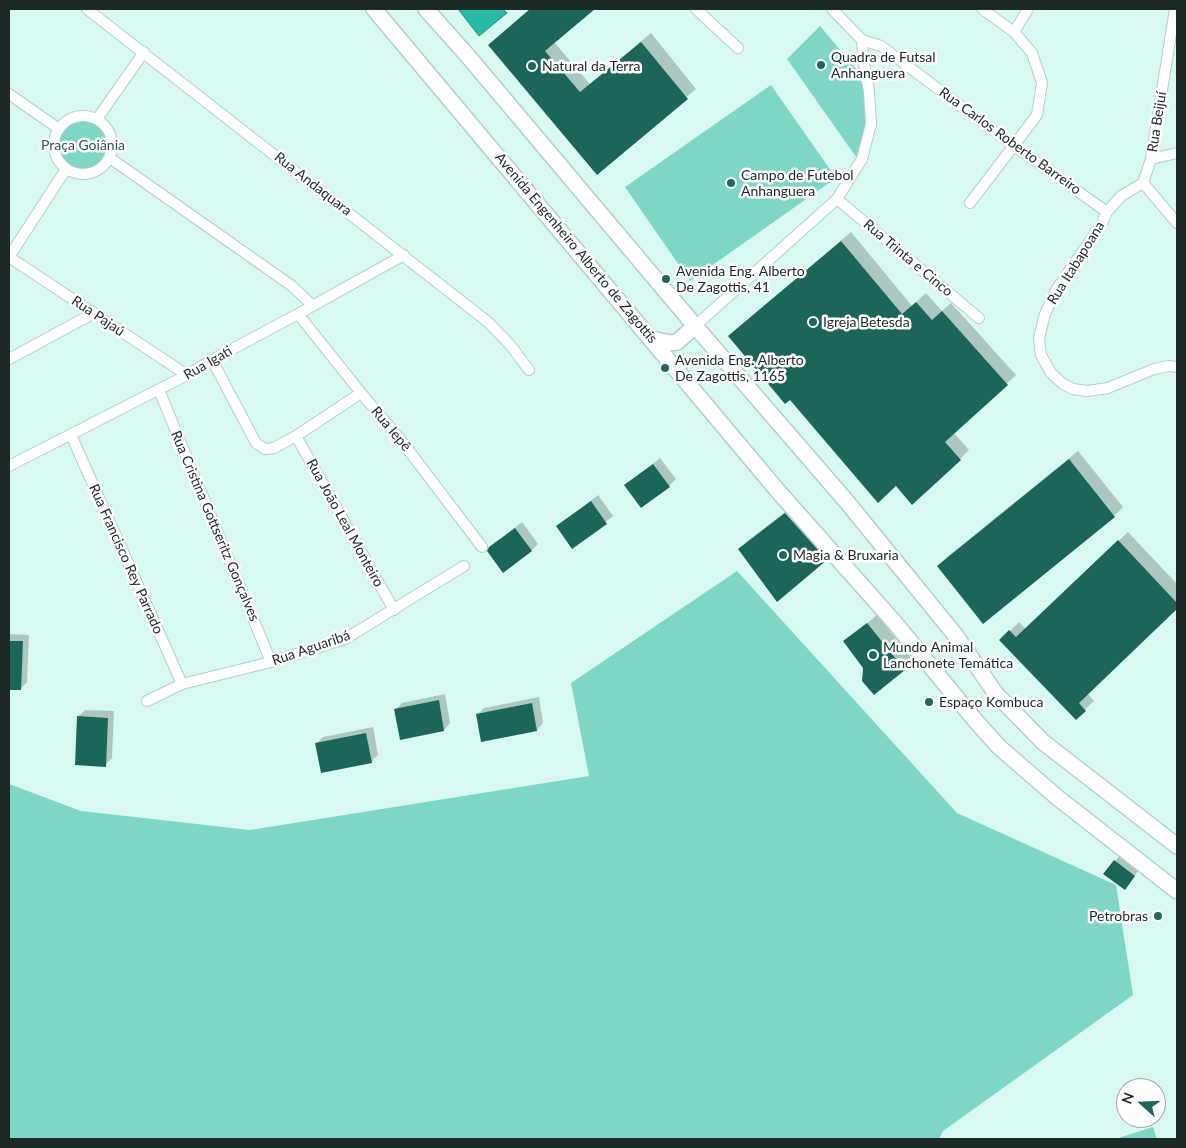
<!DOCTYPE html>
<meta charset="utf-8">
<style>
body{margin:0}
#map{position:relative;width:1186px;height:1148px;overflow:hidden;background:#d8f9f1;font-family:Lato,sans-serif}
canvas{display:block}
.frame{position:absolute;inset:0;border:10px solid #1c2926;pointer-events:none}
.north{position:absolute;left:1116px;top:1078px;width:50px;height:50px;box-sizing:border-box;background:#fdfdfd;border:1px solid #a3a8a7;border-radius:50%;rotate:290deg;font-size:14px;font-weight:700;line-height:20px;text-align:center;color:#1c2926}
.north::after{content:'';display:block;margin:auto;width:18px;height:22px;background:#21685c;clip-path:polygon(50% 0,100% 100%,50% 72%,0 100%)}
</style>
<div id="map">
<canvas width="1186" height="1148"></canvas>
<div class="frame"></div>
<div class="north">N</div>
</div>
<script>
const g = document.querySelector('canvas').getContext('2d');
g.lineJoin = 'round';
function fill(path, color) { g.fillStyle = color; g.fill(path, 'evenodd'); }
const toPath = rows => new Path2D(rows.map(r => 'M' + r).join(''));
function stroke(path, color, width, dash) { g.strokeStyle = color; g.lineWidth = width; g.lineCap = dash ? 'butt' : 'round'; g.setLineDash(dash || []); g.stroke(path); }
function drawText(font, color, halo, rows, align = 'center') {
  g.font = font + ' Lato,sans-serif'; g.lineWidth = 5; g.setLineDash([]); g.textBaseline = 'middle'; g.strokeStyle = halo; g.fillStyle = color; for (const [text, x, y, turn = 0] of rows) {
    g.save(); g.translate(x, y); g.rotate((+turn || 0) * Math.PI / 180); g.textAlign = isNaN(turn) ? turn : align; if (halo) g.strokeText(text, 0, 0); g.fillText(text, 0, 0); g.restore();
  }
}
fill(toPath([
 [820,26,857,70,866,98,867,130,859,161,787,59],
 [771,85,836,178,690,281,625,187],
 '54 145a29 29 0 1 1 58 0a29 29 0 1 1-58 0Z',
 [737,571,957,813,1116,885,1133,995,943,1131,939,1139,9,1139,9,784,81,811,250,830,589,776,571,683],
 [1153,1127,1157,1139,1115,1139]
]), '#7ed7c5');
const water = toPath([
 [458,9,503,9,507,13,479,36,458,9]
]);
fill(water, '#26bba5');
stroke(water, '#238f7f', 1);
fill(toPath([
 [530,9,592,9,554,42,590,84,651,33,696,89,597,173,490,45],
 [851,232,912,306,926,293,942,311,951,303,1016,375,954,433,969,450,960,459,896,485,739,327],
 [1078,451,1123,507,1114,516,938,566,947,557],
 [660,458,676,479,669,486,626,485],
 [598,495,613,516,573,547,558,526],
 [794,505,835,550,826,560,740,549,749,540],
 [522,522,538,544,531,551,490,548],
 [1128,532,1177,584,1177,607,1087,693,1094,701,1076,718,1001,640,1019,622,1026,629],
 [877,615,913,660,904,669,864,668,845,642],
 [9,634,29,635,27,682,20,689,9,688],
 [445,694,450,723,444,730,395,710,402,703],
 [539,697,543,723,537,730,477,715,484,708],
 [85,710,114,711,112,758,105,765,78,717],
 [373,727,378,755,371,762,316,744,323,737],
 [1119,856,1138,871,1129,884,1115,861]
]), '#0003');
fill(toPath([
 [530,9,595,9,545,51,580,92,641,42,688,99,597,175,488,45],
 [841,241,902,314,916,302,932,320,942,311,1008,385,945,442,961,460,912,505,896,486,878,503,790,400,785,404,728,336],
 [1069,459,1115,517,983,624,937,566],
 [653,464,670,487,641,508,624,485],
 [591,501,607,524,572,549,556,526],
 [785,513,827,560,777,602,738,549],
 [515,528,532,551,503,573,487,551,489,547],
 [1118,540,1177,603,1177,609,1079,703,1086,711,1076,720,999,640,1009,630,1016,637],
 [867,623,905,670,874,695,862,681,863,668,843,641],
 [9,641,23,641,21,690,9,690],
 [439,700,444,731,400,740,394,709],
 [532,703,537,731,481,742,476,714],
 [77,716,108,718,106,767,75,765],
 [366,733,372,763,321,773,315,743],
 [1114,860,1135,876,1125,890,1103,874]
]), '#1c6559');
const street = toPath([
 [87,9,488,322,511,346,529,370],
 [696,9,738,48],
 [1014,32,1028,9],
 [862,40,881,46,1014,146,1107,212],
 [9,94,59,129],
 '54 145a29 29 0 1 1 58 0a29 29 0 1 1-58 0Z',
 [97,119,144,52],
 [110,158,292,286,313,306],
 [1151,159,1177,153],
 [1143,183,1121,196,1107,212,1101,225,1056,290,1045,314,1039,338,1041,355,1051,373,1063,384,1073,389,1087,391,1108,388,1154,369,1168,366,1177,367],
 [1143,183,1151,159,1175,9],
 [1143,183,1177,223],
 [837,199,979,318],
 [970,203,1037,115,1042,83,1032,53,1014,32,982,9],
 [9,257,187,375],
 [9,257,66,169],
 [298,314,361,393,400,439,482,547],
 [695,326,837,199,862,159,871,124,869,92,863,56,862,40,832,9],
 [9,359,94,313],
 [212,360,256,443,265,449,274,448,296,436,361,393],
 [159,390,271,662],
 [71,435,182,684],
 [296,436,394,610],
 [9,466,187,375,212,360,298,314,404,255],
 [147,701,182,684,271,662,345,639,464,566]
]);
const secondary = toPath([
 [374,9,777,490,895,623,974,719,999,747,1058,798,1177,891],
 [426,9,467,55,695,326,847,502,956,636,996,694,1043,742,1177,846],
 [652,339,670,343,677,342,695,326]
]);
stroke(street, '#b0d0c9', 12);
stroke(secondary, '#b0d0c9', 18);
stroke(street, '#fff', 10);
stroke(secondary, '#fff', 15);
for (const [x, y, r, color] of [
 [821,65,5,"#21685c"],
 [532,66,5,"#21685c"],
 [731,183,5,"#21685c"],
 [666,279,5,"#21685c"],
 [813,322,5,"#21685c"],
 [665,368,5,"#21685c"],
 [783,555,5,"#21685c"],
 [873,655,5,"#21685c"],
 [929,702,5,"#21685c"],
 [1158,916,5,"#21685c"]
]) { const dot = new Path2D(); dot.arc(x, y, r, 0, 2 * Math.PI); g.fillStyle = color; g.fill(dot); stroke(dot, '#fdfdfd', 2); }
drawText('14px', '#1c2926', '#fdfdfd', [
 ["Quadra de Futsal",831,57],
 ["Anhanguera",831,73],
 ["Natural da Terra",542,66],
 ["Campo de Futebol",741,175],
 ["Anhanguera",741,191],
 ["Avenida Eng. Alberto",676,271],
 ["De Zagottis, 41",676,287],
 ["Igreja Betesda",823,322],
 ["Avenida Eng. Alberto",675,360],
 ["De Zagottis, 1165",675,376],
 ["Magia & Bruxaria",793,555],
 ["Mundo Animal",883,647],
 ["Lanchonete Temática",883,663],
 ["Espaço Kombuca",939,702],
 ["Petrobras",1148,916,"right"]
], 'left');
drawText('14px', '#1c2926', '#fdfdfd', [
 ["Rua Beijuí",1157,122,-81],
 ["Rua Carlos Roberto Barreiro",1010,141,36],
 ["Rua Andaquara",313,184,38],
 ["Avenida Engenheiro Alberto de Zagottis",576,248,50],
 ["Rua Trinta e Cinco",908,258,40],
 ["Rua Itabapoana",1076,263,-58],
 ["Rua Pajaú",98,316,34],
 ["Rua Igati",208,363,-30],
 ["Rua Iepê",391,429,50],
 ["Rua João Leal Monteiro",345,523,61],
 ["Rua Cristina Gottseritz Gonçalves",215,526,67],
 ["Rua Francisco Rey Parrado",126,559,66],
 ["Rua Aguaribá",311,648,-19]
]);
drawText('14px', '#255c53', '#fdfdfd', [
 ["Praça Goiânia",83,145]
]);
</script>
